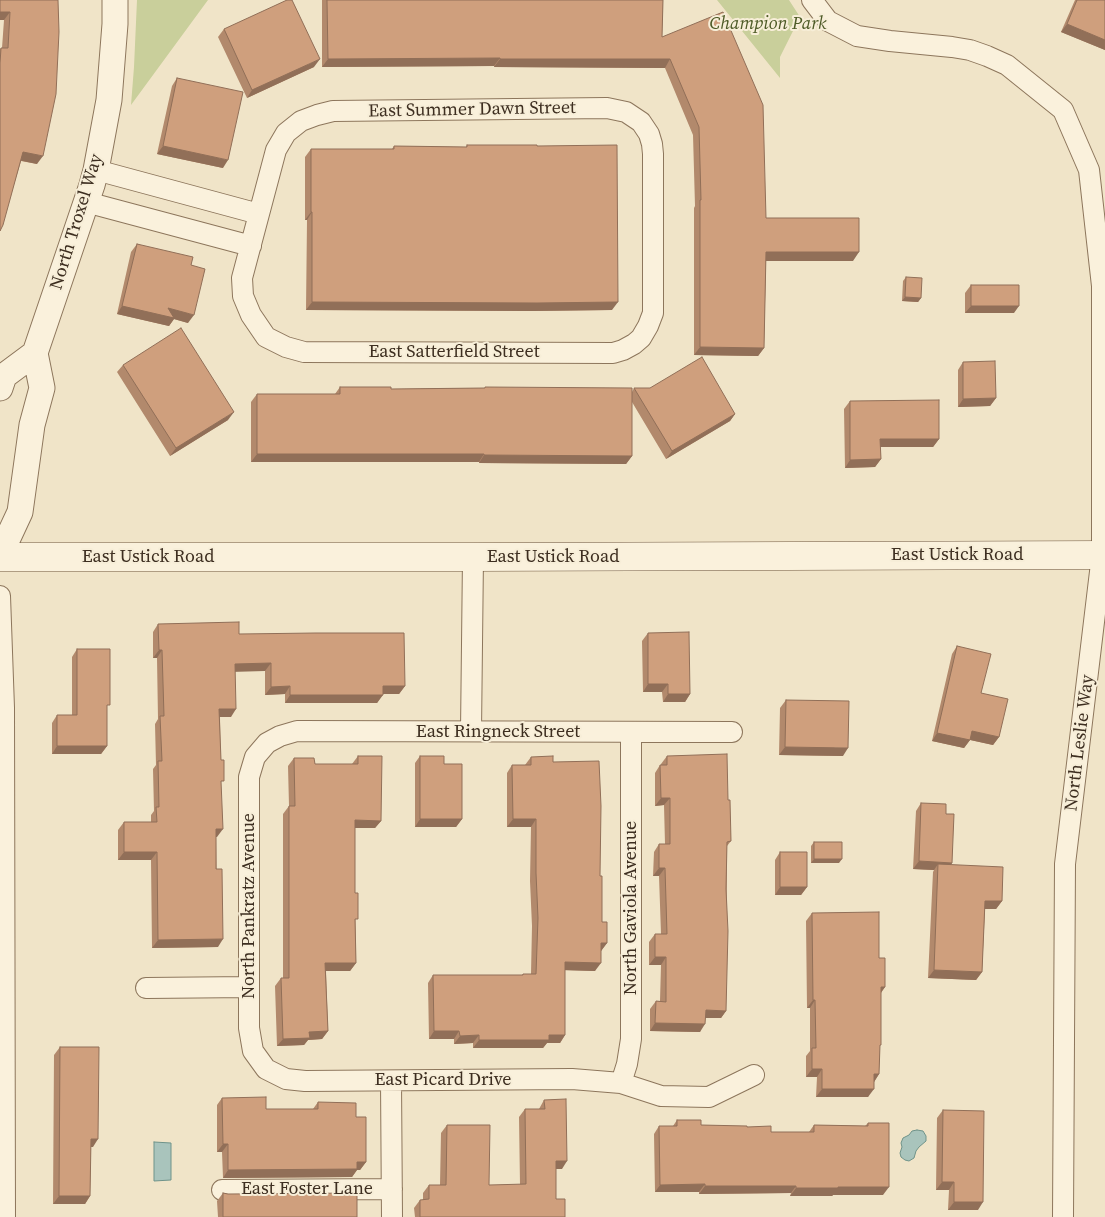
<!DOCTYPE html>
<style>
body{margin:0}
canvas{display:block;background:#f0e4c8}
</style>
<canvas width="1105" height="1217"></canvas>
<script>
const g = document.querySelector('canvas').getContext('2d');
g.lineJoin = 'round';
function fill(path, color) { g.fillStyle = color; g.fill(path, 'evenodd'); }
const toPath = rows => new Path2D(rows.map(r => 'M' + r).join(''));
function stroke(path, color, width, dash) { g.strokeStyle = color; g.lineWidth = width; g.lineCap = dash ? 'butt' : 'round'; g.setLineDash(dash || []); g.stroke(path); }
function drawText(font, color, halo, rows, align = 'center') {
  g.font = font + ' "Source Serif 4",serif'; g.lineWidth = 4; g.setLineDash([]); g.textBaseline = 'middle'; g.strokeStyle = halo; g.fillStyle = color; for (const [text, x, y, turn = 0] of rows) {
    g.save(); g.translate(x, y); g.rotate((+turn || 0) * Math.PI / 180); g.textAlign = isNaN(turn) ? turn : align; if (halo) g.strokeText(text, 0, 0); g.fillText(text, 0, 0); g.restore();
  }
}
fill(toPath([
 [137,0,208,0,131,105,134,67],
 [717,0,789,0,800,17,780,57,780,78]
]), '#c9cf9b');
const water = toPath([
 [917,1130,923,1131,926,1136,926,1141,919,1147,916,1151,914,1158,909,1161,905,1160,901,1157,900,1153,902,1147,901,1143,903,1138,909,1135,912,1131,917,1130],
 [154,1142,171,1143,171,1180,154,1181,154,1142]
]);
fill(water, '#a9c4bc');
stroke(water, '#6f938a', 1);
const minor = toPath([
 [812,0,828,21,857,36,890,41,952,47,970,50,987,56,1007,65,1063,110,1089,170,1102,286,1102,555,1065,864,1063,1217],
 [607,108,626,112,641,122,649,134,652,144,653,154,653,313,648,326,641,338,634,344,623,350,613,353,304,352,286,347,266,337,251,315,243,296,242,278,276,150,286,133,301,121,317,115,333,111,607,108],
 [96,170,259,214],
 [86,202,251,246],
 [0,596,4,708,5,1217],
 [471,731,473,557],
 [732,732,297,731,280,736,267,743,255,757,249,777,249,1028,253,1051,266,1069,286,1079,305,1081,572,1079,621,1083,661,1096,709,1097,754,1075],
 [146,988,249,987],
 [391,1081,392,1217],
 [621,1083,627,1064,631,1039,631,732],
 [222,1190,392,1189]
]);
const tertiary = toPath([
 [35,353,92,185,96,170,109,100,115,24,115,0],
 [0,388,4,376,35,353,42,388,32,425,20,512,0,555]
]);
const secondary = toPath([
 [0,557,473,557,1105,555]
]);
stroke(minor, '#8d765c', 22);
stroke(tertiary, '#8d765c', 27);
stroke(secondary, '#6f573f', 29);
stroke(minor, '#faf1dc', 20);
stroke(tertiary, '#faf1dc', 25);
stroke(secondary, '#faf1dc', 28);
fill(toPath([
 [0,0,58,0,37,164,21,161,0,231,0,49,1,48,2,48,4,20,0,20],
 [322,0,663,0,662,37,766,218,853,261,766,261,764,348,758,356,694,355,694,208,695,206,693,135,665,68,494,67,494,66,322,67],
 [1075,0,1105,0,1105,50,1061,32],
 [224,29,314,67,247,98,218,37],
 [177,78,223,168,157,154,172,86],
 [467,145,612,310,531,311,306,310,307,220,305,220,305,157,311,149,392,149,394,146,466,147],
 [137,244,191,265,188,323,174,319,169,326,117,314,131,252],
 [906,277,921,298,918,302,902,301,903,281],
 [971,285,1014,313,965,313,965,293],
 [963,362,996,398,990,406,958,407,958,370],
 [123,365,228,420,170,456,117,372],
 [340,387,391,389,485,388,485,387,632,392,634,388,735,414,730,421,666,459,632,402,632,456,626,464,479,463,479,462,251,462,251,402,257,394,335,394],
 [850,401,939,439,933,447,880,447,881,459,875,467,845,468,844,409],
 [158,624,239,634,405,686,399,694,383,694,377,703,285,703,285,694,265,695,265,671,235,671,231,717,220,717,221,785,217,837,216,837,218,947,152,948,151,860,118,860,118,830,124,822,151,822,151,815,154,811,153,769,156,765,155,724,158,719,157,658,153,658,153,632],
 [648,633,690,694,685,702,663,702,662,692,643,692,642,641],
 [957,646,981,693,999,737,993,745,970,740,964,748,932,741,952,654],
 [77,649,107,710,107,746,101,754,52,754,52,723,57,715,72,715,72,657],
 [786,700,843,756,779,755,780,708],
 [358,756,381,821,375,828,355,828,355,893,356,963,350,971,326,971,328,1031,322,1039,308,1040,304,1045,277,1046,275,986,281,978,283,978,283,814,289,806,288,766,294,758,315,764,352,764],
 [420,756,444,764,462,819,456,827,415,827,415,763],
 [667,756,728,800,731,841,727,846,726,1011,721,1018,705,1018,700,1032,650,1031,650,1009,656,1001,660,1001,661,965,649,965,649,942,655,934,661,934,659,876,653,876,654,852,659,844,665,844,664,805,655,806,655,773,660,765,661,765,661,764],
 [531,757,553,762,600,876,602,922,607,943,601,951,595,971,565,970,565,1035,560,1043,547,1043,543,1048,473,1048,473,1043,454,1044,454,1039,429,1039,428,983,433,975,522,975,523,974,531,974,532,926,530,881,531,827,507,827,507,773,512,765,525,765],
 [921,803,946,814,952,863,951,865,1002,901,996,909,985,909,982,972,976,980,928,978,933,872,934,870,913,869,916,811],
 [814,842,839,863,811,863,811,846],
 [780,852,807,887,801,895,775,895,775,860],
 [812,913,879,958,885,987,881,993,879,1074,874,1082,868,1097,816,1097,817,1077,806,1077,806,1056,810,1051,810,1008,807,1008,806,921],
 [60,1047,93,1147,91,1147,90,1196,85,1204,53,1204,54,1055],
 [222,1098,266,1109,313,1109,318,1102,356,1117,366,1162,360,1170,357,1170,352,1177,223,1178,222,1152,217,1152,217,1105],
 [544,1100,562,1169,556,1169,556,1199,565,1217,415,1217,414,1208,420,1200,423,1200,423,1193,429,1185,440,1185,441,1133,447,1125,489,1185,520,1185,519,1117,525,1109,539,1109],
 [943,1110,978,1210,948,1210,949,1190,936,1190,937,1118],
 [677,1120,701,1125,747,1127,771,1132,809,1132,814,1125,865,1126,868,1123,883,1195,833,1195,832,1196,790,1196,791,1193,699,1194,699,1192,655,1192,654,1134,659,1126,673,1126],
 [223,1193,357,1217,218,1217,217,1201]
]), '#b2896c');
fill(toPath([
 [0,12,10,12,4,20,0,20],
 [1067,24,1105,40,1105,50,1061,32],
 [500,58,494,66,322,67,328,59],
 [320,59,314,67,247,98,252,90],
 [500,59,670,59,665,68,494,67],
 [163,146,228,160,223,168,157,154],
 [23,152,43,156,37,164,18,160],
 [311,212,312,212,307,220,305,220],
 [766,252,859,252,853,261,760,261],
 [905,297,921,298,918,302,902,301],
 [312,302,618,302,612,310,531,311,306,310],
 [122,306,168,308,194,315,188,323,174,319,169,326,117,314],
 [971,306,1019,306,1014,313,965,313],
 [700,347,764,348,758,356,694,355],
 [996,398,990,406,958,407,963,399],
 [234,412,228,420,170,456,176,448],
 [735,414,730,421,666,459,672,451],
 [880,439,939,439,933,447,875,447],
 [257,454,484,454,479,462,251,462],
 [484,455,632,456,626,464,479,463],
 [881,459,875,467,845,468,850,460],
 [159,650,162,650,157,658,153,658],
 [271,663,265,671,230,672,235,664],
 [648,684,668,684,662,692,643,692],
 [290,686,285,694,265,695,271,687],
 [383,686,405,686,399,694,377,694],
 [668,694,690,694,685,702,663,702],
 [290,695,383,695,377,703,285,703],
 [219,709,236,709,231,717,214,717],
 [972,731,999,737,993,745,966,739],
 [937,733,970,740,964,748,932,741],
 [57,746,107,746,101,754,52,754],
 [785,747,848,748,843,756,779,755],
 [661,798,670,798,664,805,655,806],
 [420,819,462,819,456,827,415,827],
 [513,819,536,819,531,827,507,827],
 [355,820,381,821,375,828,350,828],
 [216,829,223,829,217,837,210,837],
 [124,852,157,852,151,860,118,860],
 [814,859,842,859,839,863,811,863],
 [919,861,952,863,946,871,938,864,934,870,913,869],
 [659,868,665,868,659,876,653,876],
 [780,887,807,887,801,895,775,895],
 [985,901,1002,901,996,909,979,909],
 [223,939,218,947,152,948,158,940],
 [601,943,607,943,601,951,595,951],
 [655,957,666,957,661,965,649,965],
 [565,962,601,963,595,971,559,970],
 [325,963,356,963,350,971,320,971],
 [934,970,982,972,976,980,928,978],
 [881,987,885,987,879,995],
 [813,1000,815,1000,810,1008,807,1008],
 [706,1010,726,1011,721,1018,700,1018],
 [655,1023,705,1024,700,1032,650,1031],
 [328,1031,322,1039,308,1040,304,1045,277,1046,283,1039,309,1032],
 [434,1031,459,1031,454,1039,429,1039],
 [479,1035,473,1043,454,1044,460,1036],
 [549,1035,565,1035,560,1043,547,1043,543,1048,473,1048,479,1040],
 [812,1069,822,1069,817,1077,806,1077],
 [874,1074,879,1074,874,1082],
 [822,1089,874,1089,868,1097,816,1097],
 [91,1139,98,1139,93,1147,85,1147],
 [223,1144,228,1144,222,1152,217,1152],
 [556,1161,567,1161,562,1169,550,1169],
 [357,1162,366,1162,360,1170,357,1170,352,1177,223,1178,228,1170],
 [942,1182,954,1182,949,1190,936,1190],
 [705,1184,699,1192,655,1192,660,1185],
 [705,1186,796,1186,791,1193,699,1194],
 [838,1187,889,1187,883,1195,833,1195,832,1196,790,1196,796,1188],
 [59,1196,90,1196,85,1204,53,1204],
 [954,1202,983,1202,978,1210,948,1210]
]), '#916f58');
const building = toPath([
 [0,0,58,0,59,32,56,94,43,156,23,152,3,225,0,231,0,63,1,48,8,48,10,12,0,12,0,0],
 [287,0,292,0,320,59,252,90,224,29,287,0],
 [327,0,663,0,662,37,723,12,763,105,766,218,859,218,859,252,766,252,764,348,700,347,700,200,701,200,699,127,670,59,500,59,500,58,328,59,327,0],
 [1077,0,1105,0,1105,40,1067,24,1077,0],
 [177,78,243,92,228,160,163,146,177,78],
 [467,145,537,145,537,146,617,145,618,302,537,303,312,302,312,212,311,212,311,149,394,149,394,146,467,147,467,145],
 [137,244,193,257,191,265,205,269,194,315,168,308,174,318,122,306,137,244],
 [906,277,922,278,921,298,905,297,906,277],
 [971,285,1019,285,1019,306,971,306,971,285],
 [181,328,234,412,176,448,123,365,181,328],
 [702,357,735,414,672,451,634,388,650,388,702,357],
 [995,361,996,398,963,399,963,362,995,361],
 [340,387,391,387,391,389,485,388,485,387,632,388,632,456,484,455,484,454,257,454,257,394,340,394,340,387],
 [939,400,939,439,880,439,881,459,850,460,850,401,939,400],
 [239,622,239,634,315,633,404,633,405,686,383,686,383,695,290,695,290,686,271,687,271,663,235,664,236,709,219,709,221,760,224,760,224,781,221,781,223,829,216,829,216,869,222,869,223,939,158,940,157,852,124,852,124,822,157,822,156,807,159,807,158,761,162,761,160,716,164,716,162,650,159,650,158,624,239,622],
 [689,632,690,694,668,694,668,684,648,684,648,633,689,632],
 [957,646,991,654,981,693,1008,699,999,737,972,731,970,740,937,733,957,646],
 [77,649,110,649,110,705,107,705,107,746,57,746,57,715,77,715,77,649],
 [786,700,849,701,848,748,785,747,786,700],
 [727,754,728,800,730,800,731,841,727,842,726,889,728,931,726,1011,706,1010,705,1024,655,1023,656,1001,666,1002,666,957,655,957,655,934,667,934,665,868,659,868,659,844,670,844,670,798,661,798,660,765,667,765,667,756,727,754],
 [358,756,382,756,381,821,355,820,355,893,358,893,358,919,355,919,356,963,325,963,328,1031,309,1032,310,1038,283,1039,281,978,289,978,289,806,295,806,294,758,314,758,315,764,358,764,358,756],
 [420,756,444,756,444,764,462,764,462,819,420,819,420,756],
 [553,756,553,762,599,761,601,806,600,876,602,876,602,922,607,922,607,943,601,943,601,963,565,962,565,1035,549,1035,549,1040,479,1040,479,1035,460,1036,459,1031,434,1031,433,975,523,975,523,974,536,974,538,918,536,873,536,819,513,819,512,765,531,765,531,757,553,756],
 [921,803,946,804,946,814,954,814,952,863,919,861,921,803],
 [814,842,842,842,842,859,814,859,814,842],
 [780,852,807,852,807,887,780,887,780,852],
 [938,864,1003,867,1002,901,985,901,982,972,934,970,938,864],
 [879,912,879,958,885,958,885,987,881,987,881,1045,880,1045,879,1074,874,1074,874,1089,822,1089,822,1069,812,1069,812,1048,816,1048,815,1000,813,1000,812,913,879,912],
 [60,1047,99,1047,98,1139,91,1139,90,1196,59,1196,60,1047],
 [266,1097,266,1109,318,1109,318,1102,356,1103,356,1117,366,1117,366,1162,357,1162,357,1169,228,1170,228,1144,223,1144,222,1098,266,1097],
 [566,1099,567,1161,556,1161,556,1199,565,1199,565,1217,420,1217,420,1200,429,1199,429,1185,446,1185,447,1125,490,1125,489,1185,526,1184,525,1109,545,1109,544,1100,566,1099],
 [943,1110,984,1111,983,1202,954,1202,954,1182,942,1182,943,1110],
 [677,1120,701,1120,701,1125,747,1126,747,1127,771,1126,771,1132,814,1132,814,1125,868,1126,868,1123,889,1123,889,1187,838,1187,838,1188,796,1188,796,1186,705,1186,705,1184,660,1185,659,1126,677,1126,677,1120],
 [223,1193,228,1194,357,1193,357,1217,223,1217,223,1193]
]);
fill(building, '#cf9f7d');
stroke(building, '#916f58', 1);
drawText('italic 18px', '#4d5a26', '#f7eed8', [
 ["Champion Park",768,24]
]);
drawText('18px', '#3d2e20', '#f7eed8', [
 ["East Summer Dawn Street",472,110,-1],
 ["North Troxel Way",77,222,-73],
 ["East Satterfield Street",454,352],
 ["East Ustick Road",957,555],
 ["East Ustick Road",148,557],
 ["East Ustick Road",553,557],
 ["East Ringneck Street",498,732],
 ["North Leslie Way",1080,743,-83],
 ["North Pankratz Avenue",249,906,-90],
 ["North Gaviola Avenue",631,908,-90],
 ["East Picard Drive",443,1080],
 ["East Foster Lane",307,1189]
]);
</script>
